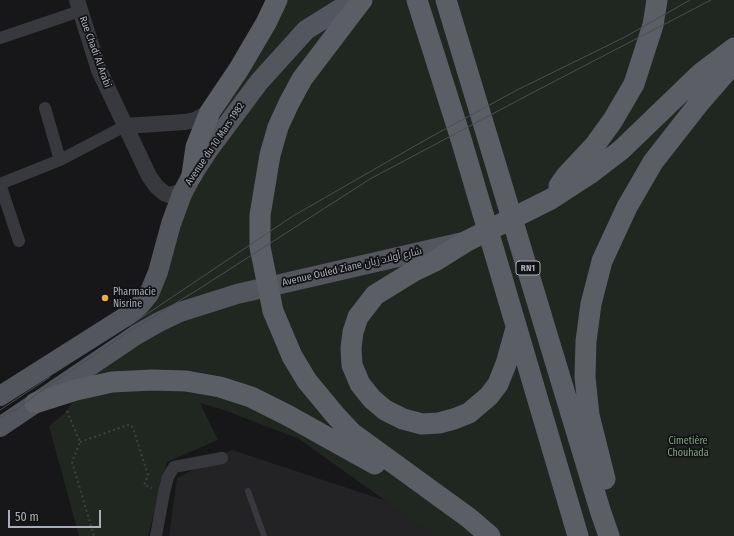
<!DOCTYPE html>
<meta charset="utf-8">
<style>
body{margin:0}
#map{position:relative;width:734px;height:536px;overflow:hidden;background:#171719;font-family:"Fira Sans Condensed",sans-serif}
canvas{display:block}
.scale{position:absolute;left:8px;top:510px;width:93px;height:18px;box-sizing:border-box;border:2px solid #a9afb9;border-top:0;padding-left:5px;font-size:12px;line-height:14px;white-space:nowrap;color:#a9afb9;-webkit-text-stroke:3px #121214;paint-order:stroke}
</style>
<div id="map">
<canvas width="734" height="536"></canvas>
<div class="scale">50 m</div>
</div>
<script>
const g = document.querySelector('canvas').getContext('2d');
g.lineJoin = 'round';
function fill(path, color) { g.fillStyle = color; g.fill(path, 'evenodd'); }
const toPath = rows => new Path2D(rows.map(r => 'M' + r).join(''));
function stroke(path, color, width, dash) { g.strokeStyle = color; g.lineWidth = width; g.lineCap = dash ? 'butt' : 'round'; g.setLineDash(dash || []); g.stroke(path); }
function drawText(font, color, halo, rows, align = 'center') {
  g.font = font + ' "Fira Sans Condensed",Cairo,sans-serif'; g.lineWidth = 3.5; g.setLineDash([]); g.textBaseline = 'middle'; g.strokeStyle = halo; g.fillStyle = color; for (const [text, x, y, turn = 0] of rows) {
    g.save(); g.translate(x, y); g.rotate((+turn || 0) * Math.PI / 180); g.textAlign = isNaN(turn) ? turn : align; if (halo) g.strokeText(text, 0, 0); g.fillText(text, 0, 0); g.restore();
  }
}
fill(toPath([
 [232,450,405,507,440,536,169,536,177,478]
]), '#232326');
fill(toPath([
 [281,0,734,0,734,536,435,536,299,439,224,410,200,403,218,440,167,462,148,536,79,536,49,426,64,414,151,298,199,166,241,72]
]), '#1f2720');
stroke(toPath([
 [67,411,80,442,72,462,94,536],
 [80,442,128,425,131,425,133,428,148,475,144,485,152,488]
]), '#3e4045', 2, [2, 3]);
stroke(toPath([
 [248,491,264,536]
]), '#38393e', 6);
stroke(toPath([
 [0,38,80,11],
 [45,108,60,160],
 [0,184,60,160,125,126],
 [0,184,19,241],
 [156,536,164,493,168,477,174,467,222,458]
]), '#38393e', 12);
stroke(toPath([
 [77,0,99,70,149,176,156,186,164,193,169,195,184,191],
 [125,126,185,122,195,120,210,112]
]), '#38393e', 16);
stroke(toPath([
 [0,396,128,315,139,306,149,294,158,272,171,224,182,194,192,175,209,149,259,82,306,30,354,0],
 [0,427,136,335,159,322,180,312,237,294,463,242]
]), '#54565d', 20);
stroke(toPath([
 [362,0,302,79,289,103,278,127,270,155,260,215,260,247,273,311,292,356,307,381,336,416,352,433,469,518,490,536],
 [417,0,461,139,578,536],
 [446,0,601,513,609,536],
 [192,175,196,147,210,112,239,69,266,23,277,0],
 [559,186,566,176,595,145,613,120,634,84,653,25,657,0],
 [516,328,506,364,498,384,489,396,469,413,454,419,439,423,422,424,403,419,385,410,372,399,360,384,352,365,351,348,353,332,358,317,375,295,414,271,435,261,467,241,551,199,591,173,621,150,701,73,734,48],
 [35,403,76,390,112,382,152,380,186,381,220,387,251,397,287,415,375,464],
 [605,479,589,415,585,377,586,341,591,304,602,261,627,207,653,162,700,102,734,63]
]), '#5c5e66', 21);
stroke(toPath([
 [129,326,293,216,427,139,517,90,625,37,690,0],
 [0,410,50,377],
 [0,418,18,408,51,384,130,331,202,287,370,179,530,94,711,0]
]), '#4b4d53', 1);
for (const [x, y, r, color] of [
 [105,298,4,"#f2af37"]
]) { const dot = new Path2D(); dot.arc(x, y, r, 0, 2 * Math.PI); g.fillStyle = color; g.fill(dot); stroke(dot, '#121214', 1.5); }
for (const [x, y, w] of [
 [528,268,24]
]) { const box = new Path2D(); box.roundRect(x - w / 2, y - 7, w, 14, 3); g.fillStyle = '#121214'; g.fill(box); stroke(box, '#a9afb9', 1); }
drawText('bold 9px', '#a9afb9', null, [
 ["RN1",528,268]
]);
drawText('10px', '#a9afb9', '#121214', [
 ["Rue Chadi Al Arabi",95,52,70],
 ["Avenue du 10 Mars 1982",215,144,-56],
 ["Avenue Ouled Ziane شارع أولاد زيان",352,267,-13]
]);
drawText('10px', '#a9afb9', '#121214', [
 ["Pharmacie",113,292],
 ["Nisrine",113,304]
], 'left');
drawText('10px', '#81a482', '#121214', [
 ["Cimetière",688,441],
 ["Chouhada",688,453]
]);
</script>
